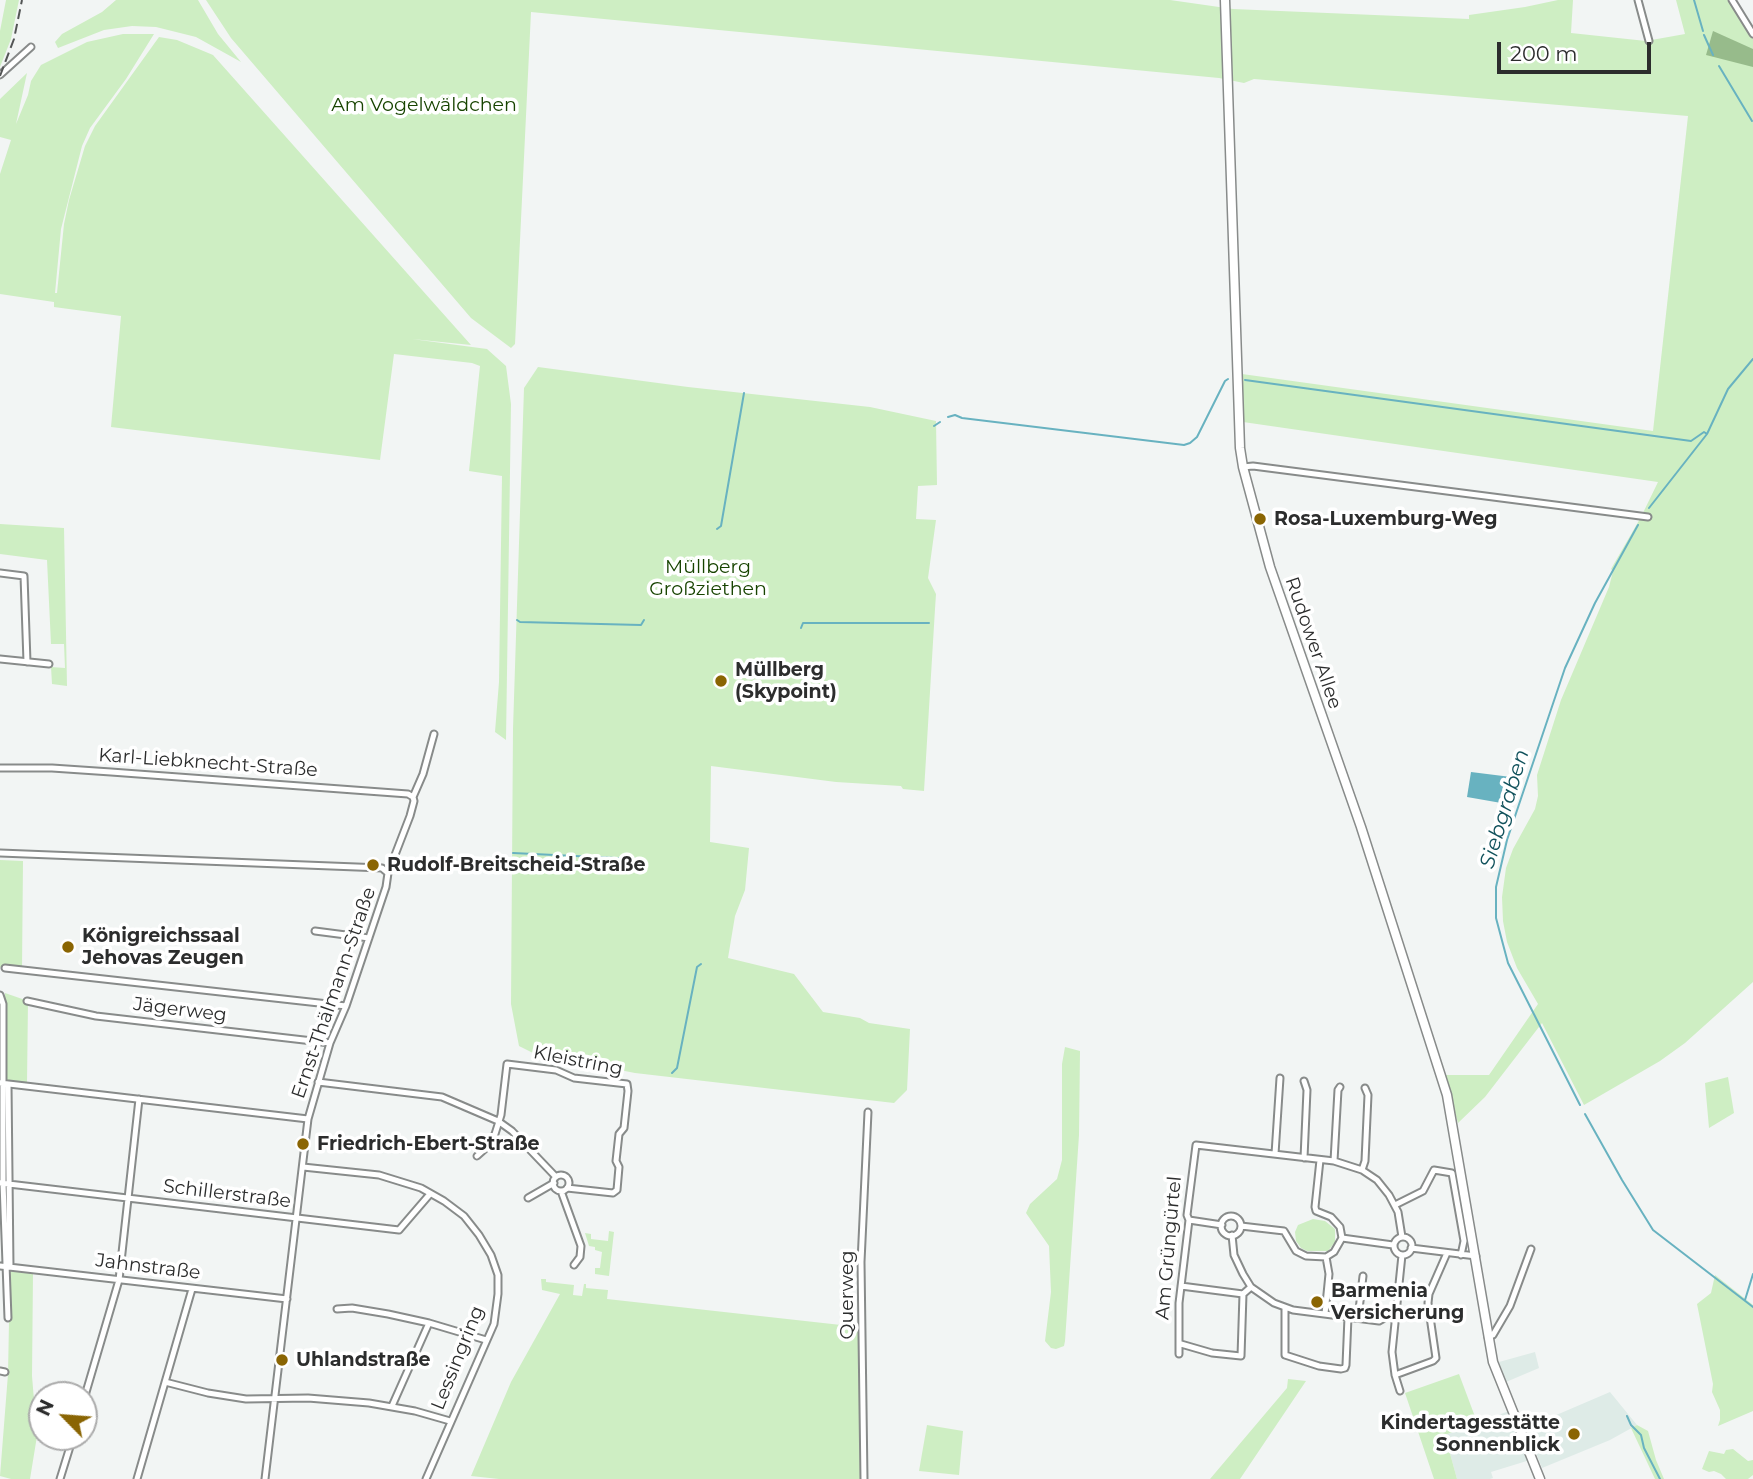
<!DOCTYPE html>
<meta charset="utf-8">
<style>
body{margin:0}
#map{position:relative;width:1753px;height:1479px;overflow:hidden;background:#f2f5f4;font-family:Montserrat,sans-serif}
canvas{display:block}
.north{position:absolute;left:28px;top:1381px;width:70px;height:70px;box-sizing:border-box;background:#fff;border:2px solid #ababab;border-radius:50%;rotate:295deg;font-size:19px;font-weight:700;line-height:28px;text-align:center;color:#2c2d2d}
.north::after{content:'';display:block;margin:auto;width:24px;height:32px;background:#8a6503;clip-path:polygon(50% 0,100% 100%,50% 72%,0 100%)}
.scale{position:absolute;left:1497px;top:42px;width:154px;height:32px;box-sizing:border-box;border:4px solid #2c2d2d;border-top:0;padding-left:9px;font-size:21px;line-height:24px;white-space:nowrap;color:#2c2d2d;-webkit-text-stroke:5px #fff;paint-order:stroke}
</style>
<div id="map">
<canvas width="1753" height="1479"></canvas>
<div class="north">N</div>
<div class="scale">200 m</div>
</div>
<script>
const g = document.querySelector('canvas').getContext('2d');
g.lineJoin = 'round';
function fill(path, color) { g.fillStyle = color; g.fill(path, 'evenodd'); }
const toPath = rows => new Path2D(rows.map(r => 'M' + r).join(''));
function stroke(path, color, width, dash) { g.strokeStyle = color; g.lineWidth = width; g.lineCap = dash ? 'butt' : 'round'; g.setLineDash(dash || []); g.stroke(path); }
function drawText(font, color, halo, rows, align = 'center') {
  g.font = font + ' Montserrat,sans-serif'; g.lineWidth = 7; g.setLineDash([]); g.textBaseline = 'middle'; g.strokeStyle = halo; g.fillStyle = color; for (const [text, x, y, turn = 0] of rows) {
    g.save(); g.translate(x, y); g.rotate((+turn || 0) * Math.PI / 180); g.textAlign = isNaN(turn) ? turn : align; if (halo) g.strokeText(text, 0, 0); g.fillText(text, 0, 0); g.restore();
  }
}
fill(toPath([
 [1535,1352,1539,1368,1506,1382,1499,1362],
 [1610,1392,1637,1425,1610,1440,1542,1468,1526,1428],
 [1509,1411,1530,1460,1491,1472,1493,1478,1490,1479,1457,1479,1445,1435]
]), '#deebe7');
fill(toPath([
 [6,0,19,0,11,39,0,67,0,31],
 [116,0,198,0,218,34,241,62,196,37,156,27,132,26,104,30,58,48,55,42,62,34,102,12],
 [206,0,1170,0,1233,9,1469,19,1469,15,1525,7,1558,0,1573,0,1571,33,1646,41,1685,34,1676,0,1730,0,1733,9,1753,37,1753,982,1685,1043,1660,1061,1584,1105,1542,1023,1485,1097,1458,1123,1444,1075,1489,1075,1538,1004,1517,968,1507,942,1503,921,1502,897,1506,868,1513,849,1535,809,1538,796,1537,775,1561,700,1609,587,1613,571,1611,569,1641,517,1658,482,1243,422,1242,374,1653,431,1688,116,1254,79,1244,83,1219,78,531,12,515,344,511,348,471,318,231,38],
 [123,34,154,34,126,79,90,128,82,146,61,229,55,293,57,293,64,224,69,200,85,146,95,126,159,37,177,40,213,55,471,345,412,339,487,349,506,366,511,404,506,740,495,732,499,682,502,476,469,471,480,366,472,363,394,354,380,460,111,427,121,316,54,307,54,302,0,294,0,174,11,140,0,137,0,99,27,73,16,124,28,95,31,81,41,65,87,42],
 [538,367,688,387,870,407,936,421,937,485,918,486,916,519,936,520,928,578,936,594,935,609,924,791,903,789,901,786,836,782,711,766,710,842,749,848,745,890,735,916,728,958,794,974,823,1012,860,1018,869,1023,910,1029,907,1090,894,1103,635,1073,533,1053,519,1046,511,1004,513,729,524,388],
 [0,524,64,528,67,686,52,684,51,667,65,668,64,644,51,644,47,560,0,554],
 [0,860,23,861,22,969,0,967],
 [5,993,28,1001,27,1083,4,1080],
 [1065,1047,1080,1051,1079,1135,1065,1341,1064,1346,1056,1349,1051,1348,1045,1341,1051,1292,1049,1246,1026,1213,1030,1204,1057,1179,1062,1160,1062,1064],
 [1728,1077,1734,1113,1709,1128,1705,1083],
 [1313,1219,1325,1221,1335,1229,1335,1242,1328,1251,1307,1251,1301,1248,1296,1241,1295,1232,1298,1225],
 [609,1231,614,1232,609,1276,595,1274,595,1268,600,1268,602,1252,595,1250,595,1247,589,1246,585,1233,591,1234,591,1239,608,1241],
 [10,1270,33,1273,32,1376,37,1436,30,1479,11,1479,0,1476,8,1374],
 [1715,1275,1753,1305,1753,1411,1718,1426,1720,1420,1720,1410,1712,1392,1713,1384,1697,1304,1711,1293],
 [541,1279,546,1279,546,1282,574,1285,573,1295,582,1296,584,1284,586,1284,586,1288,608,1290,607,1299,859,1327,862,1479,499,1479,471,1476,511,1382,560,1294,542,1290],
 [1459,1374,1477,1422,1445,1435,1457,1479,1434,1479,1405,1393],
 [1288,1379,1306,1381,1240,1479,1210,1479,1287,1388],
 [927,1425,963,1431,959,1475,919,1471],
 [1637,1425,1648,1431,1656,1460,1664,1479,1655,1479,1631,1428],
 [1733,1449,1748,1461,1753,1460,1753,1475,1748,1479,1726,1479,1721,1474,1714,1471,1709,1472,1702,1469,1709,1451,1724,1454,1726,1450]
]), '#ceeec3');
fill(toPath([
 [1713,31,1753,49,1753,67,1706,55]
]), '#97bb8b');
fill(toPath([
 [1471,772,1511,777,1507,804,1467,797]
]), '#68b2c0');
stroke(toPath([
 [1694,0,1703,31],
 [1704,35,1713,55],
 [1719,66,1752,121],
 [1245,380,1691,441,1704,432,1707,434],
 [948,417,955,415,962,418,1184,445,1190,443,1197,437,1225,381,1228,379],
 [934,426,940,422],
 [1649,508,1707,434,1728,389,1753,359],
 [717,529,721,526,744,393],
 [517,620,520,622,641,625,644,620],
 [801,628,803,623,929,623],
 [513,853,637,859,640,863],
 [672,1073,677,1068,697,967,701,964],
 [1580,1105,1508,963,1496,918,1496,887,1507,840,1565,668,1595,603,1638,525],
 [1585,1114,1622,1180,1653,1230,1753,1307],
 [1745,1300,1753,1274],
 [1627,1416,1631,1425,1641,1435,1644,1448,1660,1479]
]), '#68b2c0', 2);
const street = toPath([
 [1638,0,1649,41],
 [1732,0,1753,34],
 [0,75,31,47],
 [1243,467,1253,466,1648,517],
 [0,573,24,576,27,662],
 [0,659,49,664],
 [0,768,52,768,111,772,408,794,413,797],
 [0,853,382,868,388,873],
 [315,931,369,938],
 [5,968,346,1006],
 [0,995,3,1004,3,1183,8,1318],
 [27,1001,96,1016,330,1043],
 [1304,1081,1307,1090,1304,1158],
 [318,1082,442,1097,498,1121,512,1131,556,1177],
 [0,1083,308,1119],
 [8,1084,10,1267],
 [1275,1154,1280,1078],
 [477,1156,487,1147,495,1134,501,1115,507,1064,556,1070,574,1078,627,1084,628,1091,624,1128,619,1134,616,1161,619,1167,617,1190,613,1193,567,1188],
 [1334,1161,1338,1090,1340,1087],
 [303,1167,379,1175,421,1188,444,1201,464,1216,479,1235,491,1255,498,1275,498,1294,494,1324,426,1479],
 [1362,1170,1365,1161,1368,1095,1365,1088],
 '553 1183a8 8 0 1 1 16 0a8 8 0 1 1-16 0Z',
 [0,1183,399,1230,430,1194],
 [561,1191,581,1246,580,1257,574,1265],
 [528,1198,554,1183],
 [1395,1205,1423,1191,1434,1170,1452,1173,1464,1241,1461,1255],
 '1221 1226a10 10 0 1 1 20 0a10 10 0 1 1-20 0Z',
 [1189,1220,1222,1225],
 [1241,1226,1284,1231,1296,1251,1306,1256,1326,1257,1334,1252,1342,1238,1340,1227,1331,1217,1316,1211,1315,1207,1320,1160],
 [1232,1235,1234,1255,1243,1274,1251,1287,1274,1303,1293,1310,1379,1321,1395,1312],
 '1394 1246a9 9 0 1 1 18 0a9 9 0 1 1-18 0Z',
 [1342,1238,1393,1245],
 [1411,1248,1476,1256],
 [0,1266,287,1299],
 [1181,1286,1243,1294],
 [1285,1308,1285,1355,1319,1366,1341,1369,1345,1368,1346,1365,1348,1317],
 [337,1309,352,1308,388,1314,429,1323,486,1340],
 [1325,1314,1329,1274,1326,1257],
 [1358,1318,1363,1276],
 [1488,1337,1493,1335,1510,1306,1531,1249],
 [1181,1344,1212,1353,1241,1356,1243,1294,1251,1287],
 [1179,1354,1179,1303,1189,1220,1187,1215,1196,1145,1334,1161,1362,1170,1377,1180,1389,1195,1398,1212,1402,1237],
 [0,1371,5,1372],
 [1395,1375,1433,1361,1436,1358,1428,1303,1429,1294,1447,1253],
 [165,1382,208,1393,246,1399,308,1398,369,1403,415,1411,450,1421],
 [1400,1391,1395,1375,1392,1352,1402,1255],
 [84,1399,119,1280,139,1099],
 [392,1406,429,1323],
 [60,1479,73,1437],
 [137,1479,192,1289],
 [265,1479,308,1119,330,1043,346,1006,386,887,388,873,410,816,414,801,413,797,423,774,434,734],
 [864,1479,861,1262,868,1112]
]);
const secondary = toPath([
 [1225,0,1240,448,1243,467,1270,567,1361,827,1447,1095,1493,1362,1540,1479]
]);
stroke(street, '#888b8a', 9);
stroke(secondary, '#888b8a', 11);
stroke(street, '#fff', 5);
stroke(secondary, '#fff', 8);
stroke(toPath([
 [0,76,14,39,22,0]
]), '#535555', 2, [10, 5]);
for (const [x, y, r, color] of [
 [1260,519,7,"#8a6503"],
 [721,681,7,"#8a6503"],
 [373,865,7,"#8a6503"],
 [68,947,7,"#8a6503"],
 [303,1144,7,"#8a6503"],
 [1317,1302,7,"#8a6503"],
 [282,1360,7,"#8a6503"],
 [1574,1434,7,"#8a6503"]
]) { const dot = new Path2D(); dot.arc(x, y, r, 0, 2 * Math.PI); g.fillStyle = color; g.fill(dot); stroke(dot, '#fff', 2.5); }
drawText('19px', '#174400', '#fff', [
 ["Am Vogelwäldchen",424,105],
 ["Müllberg",708,567],
 ["Großziethen",708,589]
]);
drawText('bold 19px', '#2c2d2d', '#fff', [
 ["Rosa-Luxemburg-Weg",1274,519],
 ["Müllberg",735,670],
 ["(Skypoint)",735,692],
 ["Rudolf-Breitscheid-Straße",387,865],
 ["Königreichssaal",82,936],
 ["Jehovas Zeugen",82,958],
 ["Friedrich-Ebert-Straße",317,1144],
 ["Barmenia",1331,1291],
 ["Versicherung",1331,1313],
 ["Uhlandstraße",296,1360],
 ["Kindertagesstätte",1560,1423,"right"],
 ["Sonnenblick",1560,1445,"right"]
], 'left');
drawText('19px', '#2c2d2d', '#fff', [
 ["Rudower Allee",1313,643,71],
 ["Karl-Liebknecht-Straße",208,763,4],
 ["Ernst-Thälmann-Straße",334,993,-71],
 ["Jägerweg",180,1010,7],
 ["Kleistring",578,1061,11],
 ["Schillerstraße",227,1194,7],
 ["Am Grüngürtel",1169,1248,-85],
 ["Jahnstraße",148,1267,7],
 ["Querweg",847,1295,-90],
 ["Lessingring",458,1358,-68]
]);
drawText('italic 21px', '#11525c', '#fff', [
 ["Siebgraben",1505,809,-73]
]);
</script>
